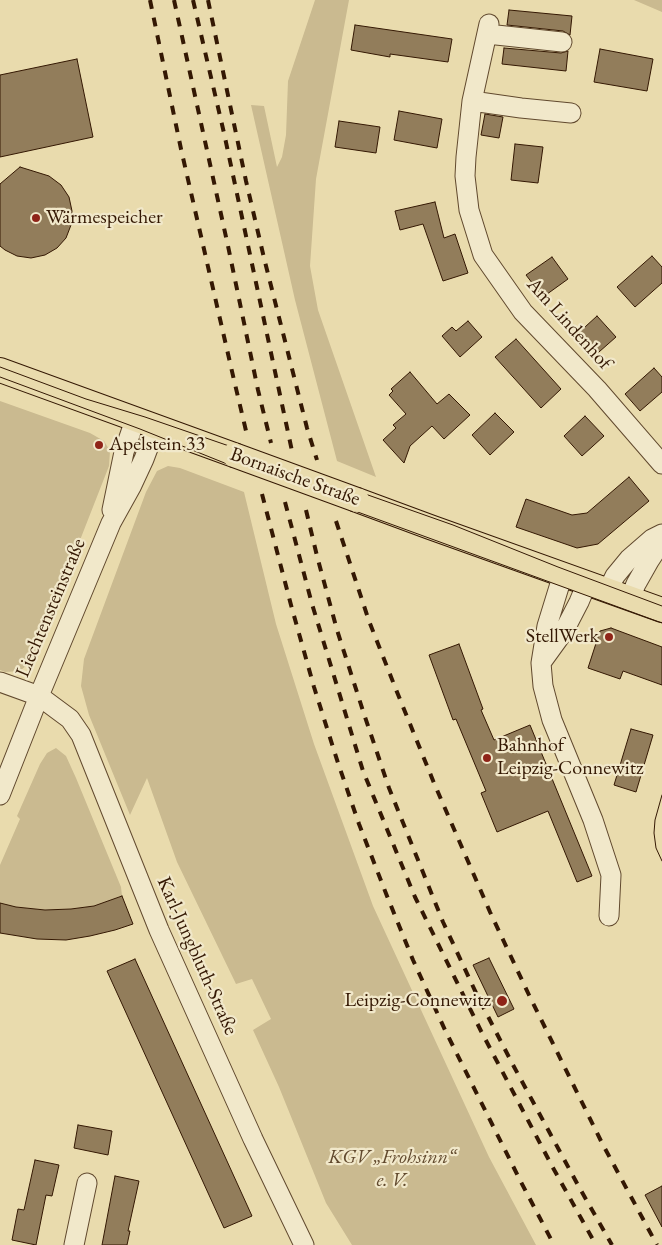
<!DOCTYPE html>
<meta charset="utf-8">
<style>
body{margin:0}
canvas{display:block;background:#e9dbad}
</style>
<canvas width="662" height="1245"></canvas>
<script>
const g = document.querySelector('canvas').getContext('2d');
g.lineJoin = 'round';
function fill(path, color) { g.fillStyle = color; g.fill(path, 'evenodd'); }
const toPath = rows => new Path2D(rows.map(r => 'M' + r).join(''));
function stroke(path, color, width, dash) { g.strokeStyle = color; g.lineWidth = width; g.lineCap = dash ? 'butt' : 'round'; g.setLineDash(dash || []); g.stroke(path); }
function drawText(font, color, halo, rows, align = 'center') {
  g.font = font + ' "EB Garamond",serif'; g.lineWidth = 4.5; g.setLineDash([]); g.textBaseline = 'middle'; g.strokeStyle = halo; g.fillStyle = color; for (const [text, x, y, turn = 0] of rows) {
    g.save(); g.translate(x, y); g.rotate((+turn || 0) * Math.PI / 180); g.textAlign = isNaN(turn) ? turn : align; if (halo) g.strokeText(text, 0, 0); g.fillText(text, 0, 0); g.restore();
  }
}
fill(toPath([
 [315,0,349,0,316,179,310,266,318,310,376,477,337,461,295,300,251,105,264,106,277,167,282,157,286,135,288,81],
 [634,0,662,0,662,12],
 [0,401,90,433,104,441,110,451,109,466,37,650,28,664,20,671,5,672,0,670],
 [168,466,180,468,244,492,276,624,314,744,373,906,489,1157,536,1245,352,1245,326,1203,279,1087,253,1030,271,1019,252,979,236,984,177,862,147,778,130,815,89,715,81,686,84,659,146,492,157,471],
 [56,748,66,756,76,778,121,887,122,896,94,906,71,909,45,910,16,907,0,903,0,865,20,819,17,816,40,764,47,753]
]), '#caba90');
const building = toPath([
 [509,10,572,16,570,35,563,31,507,25,509,10],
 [355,25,452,39,448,62,390,54,390,57,351,50,355,25],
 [504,48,561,53,568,51,566,71,502,64,504,48],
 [600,49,653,59,647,91,594,82,600,49],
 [77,59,93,137,0,157,0,75,77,59],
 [399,111,442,119,437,148,394,140,399,111],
 [485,114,503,117,499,138,481,135,485,114],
 [339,121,380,127,376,153,335,147,339,121],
 [515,144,543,147,538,183,511,180,515,144],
 [20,167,49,176,61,185,69,197,72,211,71,225,66,238,57,248,45,255,31,258,17,256,5,250,0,246,0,184,20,167],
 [435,202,444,238,455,234,468,273,443,281,423,224,400,230,395,211,435,202],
 [652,256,662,267,662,283,635,307,617,287,652,256],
 [552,257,568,279,543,297,526,275,552,257],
 [597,316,616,337,591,359,573,338,597,316],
 [468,321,482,337,460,357,442,336,452,327,456,331,468,321],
 [516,339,561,389,541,408,495,357,516,339],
 [654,368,662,377,662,392,640,411,625,394,654,368],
 [410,372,437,404,449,394,470,415,444,439,432,426,410,446,404,463,383,440,396,428,393,425,406,414,389,395,393,391,391,389,410,372],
 [495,413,514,432,490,455,472,435,495,413],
 [585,416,604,436,582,456,564,436,585,416],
 [629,477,649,501,598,544,577,548,516,527,526,499,572,515,587,513,629,477],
 [611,628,662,647,662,685,623,671,620,679,588,668,600,631,611,628],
 [459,644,483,709,481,710,494,740,530,725,592,876,577,882,548,811,497,832,481,793,486,791,456,719,453,720,429,655,459,644],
 [631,729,653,735,636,792,614,785,631,729],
 [122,896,133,924,115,930,90,936,66,940,37,939,0,933,0,903,16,907,45,910,71,909,94,906,122,896],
 [489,958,514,1009,498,1017,473,965,489,958],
 [135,959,252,1216,224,1228,107,971,135,959],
 [78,1125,112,1131,108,1155,74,1148,78,1125],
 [35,1160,59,1165,52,1196,46,1195,36,1245,12,1240,18,1209,24,1210,35,1160],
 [115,1176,139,1181,128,1231,130,1231,127,1245,102,1245,115,1176],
 [662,1186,662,1227,645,1195,662,1186]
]);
fill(building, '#927d5b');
stroke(building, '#341803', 1);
const minor = toPath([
 [489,24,472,101,466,157,465,176,469,210,483,255,523,312,597,389,662,464],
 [487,34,562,42],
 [472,101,521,108,571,113],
 [112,510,124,452,135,420],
 [563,574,547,626,541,663,543,686,552,720,593,820,611,875,609,916],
 [608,590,615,576,629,559,652,539,662,534],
 [630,598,636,584,649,561,662,541],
 [543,660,564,631,579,602,587,583],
 [0,682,39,696,70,719,81,735,159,930,253,1139,304,1245],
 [0,795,39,696,111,523,131,487,144,459,156,427],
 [74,1245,87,1183]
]);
const major = toPath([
 [0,370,234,455],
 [357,500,430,527,662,610]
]);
stroke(minor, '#61492e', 21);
stroke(major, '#341803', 26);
stroke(minor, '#f1e8ca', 19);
stroke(major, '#e9dbad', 24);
stroke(toPath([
 [0,367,86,399,145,417,232,447,453,525,558,567,662,606],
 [0,377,140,429,237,468,662,623],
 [662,795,655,820,654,833,656,848,662,861]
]), '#341803', 1);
stroke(toPath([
 [150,0,181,149,234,380,247,435],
 [174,0,228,246,258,390,271,443],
 [193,0,224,133,292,451],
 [208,0,246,181,264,258,307,428,317,460],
 [262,494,291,605,314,687,338,763,359,824,387,896,413,960,445,1030,521,1182,554,1245],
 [285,502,312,604,363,771,415,897,481,1031,552,1166,596,1245],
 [306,510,317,556,337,630,364,714,389,788,443,922,477,995,512,1063,579,1187,612,1245],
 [336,521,369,621,397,692,434,783,490,912,529,995,602,1143,657,1245]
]), '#341803', 4, [9, 9]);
const majorBridge = toPath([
 [234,455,357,500]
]);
stroke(majorBridge, '#341803', 26, []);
stroke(majorBridge, '#e9dbad', 24);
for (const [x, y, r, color] of [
 [36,218,5,"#8f2418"],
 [99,445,5,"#8f2418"],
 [609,637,5,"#8f2418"],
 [487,758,5,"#8f2418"],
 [502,1001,6,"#8f2418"]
]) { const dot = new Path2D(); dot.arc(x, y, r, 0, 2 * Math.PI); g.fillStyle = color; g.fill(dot); stroke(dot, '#f1e8ca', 2); }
drawText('20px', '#341803', '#f1e8ca', [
 ["Wärmespeicher",46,218],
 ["Apelstein 33",109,445],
 ["StellWerk",599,637,"right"],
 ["Bahnhof",497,746],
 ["Leipzig-Connewitz",497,769],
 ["Leipzig-Connewitz",491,1001,"right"]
], 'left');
drawText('20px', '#341803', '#f1e8ca', [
 ["Am Lindenhof",569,324,48],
 ["Bornaische Straße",295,477,20],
 ["Liechtensteinstraße",51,608,-67],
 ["Karl-Jungbluth-Straße",197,956,66]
]);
drawText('italic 20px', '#61492d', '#f1e8ca', [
 ["KGV „Frohsinn“",392,1158],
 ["e. V.",392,1181]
]);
</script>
